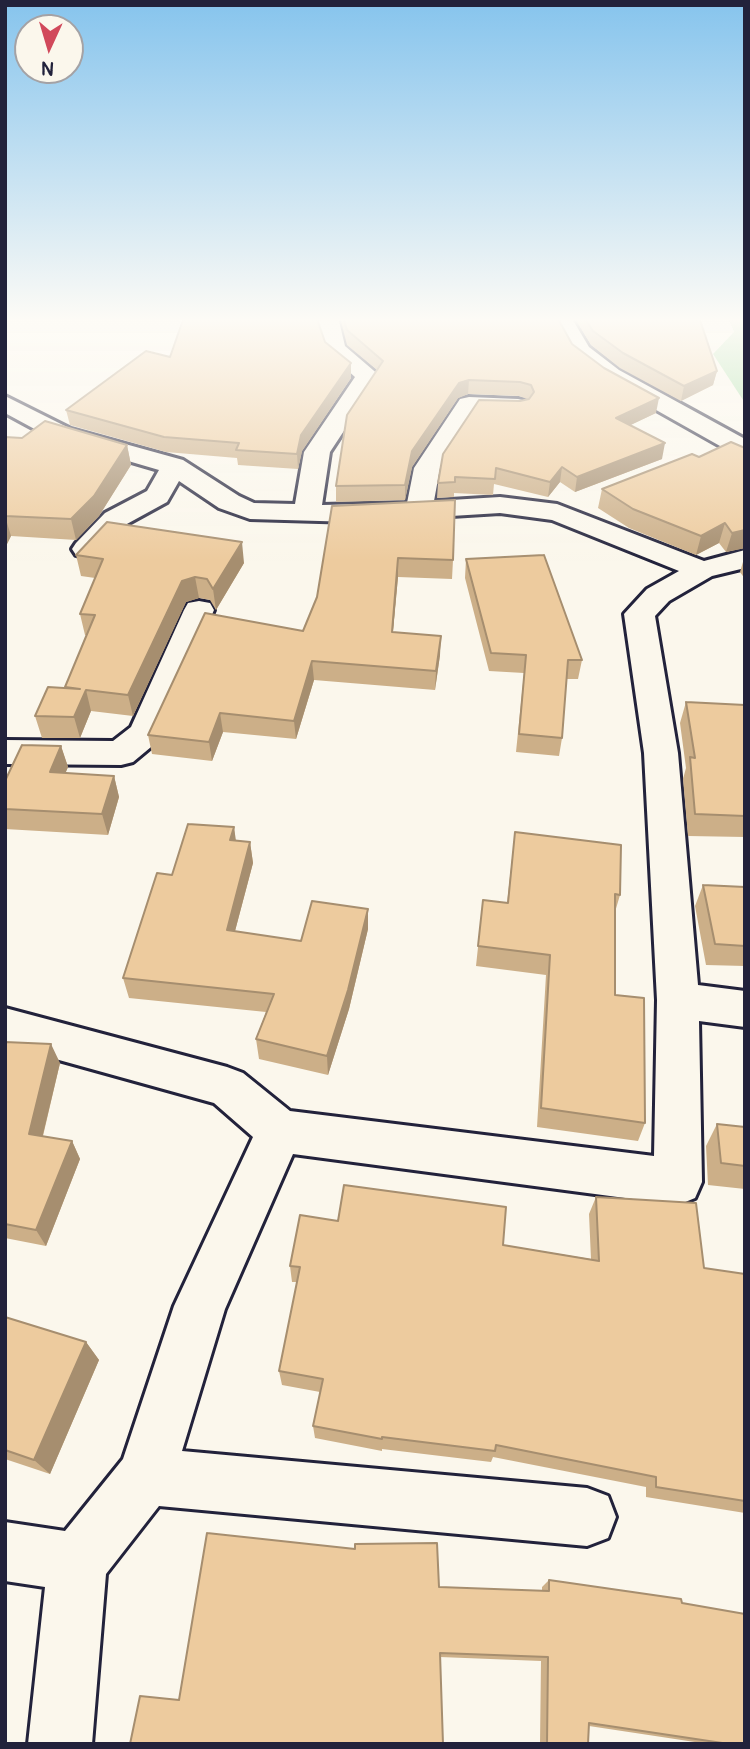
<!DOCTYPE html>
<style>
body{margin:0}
#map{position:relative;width:750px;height:1749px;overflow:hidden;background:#fbf7ec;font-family:Pangolin,sans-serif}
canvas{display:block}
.frame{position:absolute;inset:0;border:7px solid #22223b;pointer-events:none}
.north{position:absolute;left:14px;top:14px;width:70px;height:70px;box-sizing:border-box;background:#fbf7ec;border:2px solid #a4a2a5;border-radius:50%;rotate:184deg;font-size:19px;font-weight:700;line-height:28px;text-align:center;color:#22223b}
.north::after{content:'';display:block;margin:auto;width:24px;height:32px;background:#d1495b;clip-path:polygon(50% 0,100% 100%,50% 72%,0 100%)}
</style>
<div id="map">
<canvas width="750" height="1749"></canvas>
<div class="frame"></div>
<div class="north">N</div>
</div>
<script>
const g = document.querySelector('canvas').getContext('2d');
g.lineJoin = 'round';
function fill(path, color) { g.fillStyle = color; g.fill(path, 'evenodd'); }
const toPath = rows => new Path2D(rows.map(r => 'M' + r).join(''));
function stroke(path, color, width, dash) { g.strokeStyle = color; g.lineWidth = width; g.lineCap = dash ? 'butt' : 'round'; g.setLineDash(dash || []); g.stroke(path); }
fill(toPath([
 [728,317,745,317,745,403,713,354,734,332]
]), '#a1dda4');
const street = toPath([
 [318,317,338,317,345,346,380,376,330,452,322,505,407,503,414,468,460,399,469,397,518,399,527,401,530,406,527,411,476,412,440,468,434,501,500,497,557,504,704,561,745,550,745,568,712,576,669,601,655,616,678,753,698,985,745,991,745,1027,699,1021,702,1182,695,1198,678,1205,293,1154,225,1309,182,1451,587,1488,608,1496,616,1517,608,1538,587,1546,159,1506,106,1574,92,1744,28,1744,45,1587,5,1581,5,1522,65,1531,123,1459,174,1306,253,1137,214,1103,5,1045,5,1008,227,1067,243,1073,290,1111,654,1156,657,1000,644,753,624,614,647,589,679,571,552,520,500,513,354,522,250,519,219,508,179,481,167,502,125,525,96,555,86,558,76,555,72,549,76,543,105,513,147,491,159,470,53,439,5,413,5,396,71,429,183,460,239,496,254,503,295,504,304,452,355,377,324,349,318,317],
 [551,317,571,317,589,347,619,370,745,439,745,458,736,455,603,380,572,356,551,317],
 [199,601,210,603,214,610,157,742,133,762,121,765,5,764,5,740,113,741,131,727,184,610,188,603,199,601]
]);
stroke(street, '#22223b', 6);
fill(street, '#fbf7ec');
fill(toPath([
 [340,317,557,317,572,344,656,413,630,425,662,459,575,492,560,482,548,497,494,484,493,495,454,493,454,497,437,498,438,483,520,401,527,399,519,396,468,394,458,398,412,467,405,500,336,502,336,486,377,370,347,345],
 [574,317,699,317,717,371,713,385,681,401,620,368,591,345],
 [325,342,351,378,302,451,298,469,238,465,237,458,166,452,70,425,66,410,170,357],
 [5,437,127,445,131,465,99,516,76,540,11,536,5,548],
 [745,448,745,548,726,552,719,543,696,555,629,528,598,508,602,489,699,457],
 [332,506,453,560,452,579,398,577,393,632,440,655,435,690,314,680,296,739,223,732,212,761,152,754,148,735,303,631,317,597],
 [76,555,244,563,216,610,210,600,199,598,186,602,133,716,91,711,80,738,42,738,35,716,65,688,86,635,85,635,80,614,95,578,81,576],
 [745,555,745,579,740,572],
 [466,559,582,660,578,679,566,679,562,738,559,756,516,752,524,673,489,671,465,578],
 [686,702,745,705,745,837,688,836,683,779,686,768,680,723],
 [61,746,68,767,65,773,114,776,119,797,108,835,5,829,5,781],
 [234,827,235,840,250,842,253,863,235,931,301,941,368,909,368,929,349,1009,328,1075,259,1059,256,1039,266,1012,129,998,123,978,172,875],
 [515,832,620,895,615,912,615,995,645,1123,638,1141,537,1127,546,975,476,966,483,900,507,903],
 [703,885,745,887,745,966,706,965,695,906],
 [5,1042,60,1063,43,1136,72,1141,80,1159,46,1246,5,1238],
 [717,1124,745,1127,745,1189,708,1185,706,1146],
 [596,1197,704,1268,745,1274,745,1513,646,1497,646,1487,493,1457,491,1462,382,1449,382,1451,315,1438,313,1426,320,1392,282,1385,279,1371,297,1282,292,1282,290,1266,503,1245,591,1259,589,1214],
 [5,1317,86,1342,99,1360,50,1474,5,1459],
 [549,1580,682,1603,745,1744,708,1744,589,1726,588,1744,540,1744,541,1661,440,1657,179,1700,439,1587,542,1591,542,1587]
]), '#ccaf88');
fill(toPath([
 [351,363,351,378,302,451,298,469,297,454,301,435],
 [717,371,713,385,681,401,684,386],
 [469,380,468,394,458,398,412,467,405,500,405,485,412,451,459,383],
 [659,398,656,413,614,433,616,418],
 [665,443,662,459,575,492,577,477],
 [127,445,131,465,99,516,76,540,71,519],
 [562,467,560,482,548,497,550,482],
 [5,516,11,536,5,548],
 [725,523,719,543,696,555,701,536],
 [745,530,745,548,726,552,732,533],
 [242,542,244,563,216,610,213,589],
 [398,558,398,577,391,651,392,632],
 [195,577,199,598,186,602,133,716,128,695,182,581],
 [441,636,440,655,435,690,436,671],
 [312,661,314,680,296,739,294,721],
 [86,690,91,711,80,738,74,717],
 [220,713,223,732,212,761,209,742],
 [61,746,68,767,57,794,50,772],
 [114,776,119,797,108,835,102,814],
 [234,827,237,848,230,840],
 [250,842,253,863,230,950,227,930],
 [368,909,368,929,349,1009,328,1075,327,1056],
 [51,1044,60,1063,39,1151,29,1134],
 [72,1141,80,1159,46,1246,36,1230],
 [86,1342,99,1360,50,1474,34,1460]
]), '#a68e6f');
const building = toPath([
 [184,317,253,317,317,319,325,342,351,363,301,435,297,454,236,450,239,443,164,437,66,410,146,351,170,357,184,317],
 [343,317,557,317,572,344,604,368,659,398,616,418,665,443,577,477,562,467,550,482,496,468,495,479,455,477,455,482,438,483,443,454,479,400,520,401,529,399,534,392,531,385,520,382,469,380,459,383,412,451,405,485,336,486,347,415,383,361,347,330,343,317],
 [584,317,699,317,717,371,684,386,623,353,593,331,584,317],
 [45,421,127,445,94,496,71,519,5,516,5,437,22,438,45,421],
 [731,442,745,448,745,530,732,533,725,523,701,536,633,509,602,489,692,454,699,457,731,442],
 [455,500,453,560,398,558,392,632,441,636,436,671,312,661,294,721,220,713,209,742,148,735,205,613,303,631,317,597,332,506,455,500],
 [107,522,242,542,213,589,207,579,195,577,182,581,128,695,86,690,74,717,35,716,48,687,80,689,65,687,95,615,80,614,103,559,76,555,107,522],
 [544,555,582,660,568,660,562,738,519,734,526,655,491,653,466,559,544,555],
 [686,702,745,705,745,816,695,814,690,757,695,758,686,702],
 [22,745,61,746,50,772,114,776,102,814,5,809,5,781,22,745],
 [188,824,234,827,230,840,250,842,227,930,301,941,312,901,368,909,348,990,327,1056,256,1039,274,994,123,978,157,873,172,875,188,824],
 [515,832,621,845,620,895,615,894,615,995,644,998,645,1123,541,1108,550,955,478,946,483,900,508,903,515,832],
 [703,885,745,887,745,946,715,944,703,885],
 [5,1042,51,1044,29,1134,72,1141,36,1230,5,1224,5,1042],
 [717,1124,745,1127,745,1166,721,1163,717,1124],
 [344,1185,506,1207,503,1245,599,1261,596,1197,696,1203,704,1268,745,1274,745,1501,656,1487,656,1477,496,1445,495,1451,382,1437,382,1439,313,1426,323,1379,279,1371,300,1267,290,1266,300,1215,338,1221,344,1185],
 [5,1317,86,1342,34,1460,5,1450,5,1317],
 [207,1533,355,1549,355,1544,437,1543,439,1587,549,1591,549,1580,681,1599,682,1603,745,1614,745,1744,729,1744,589,1723,588,1744,547,1744,548,1657,440,1653,443,1744,130,1744,140,1696,179,1700,207,1533]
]);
fill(building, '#edcb9e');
stroke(building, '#a68e6f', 2);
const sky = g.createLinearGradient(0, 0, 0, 561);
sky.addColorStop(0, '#86c4ed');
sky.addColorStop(0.57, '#fdfbf6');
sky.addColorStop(1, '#fdfbf600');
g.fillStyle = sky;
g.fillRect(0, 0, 750, 561);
</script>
